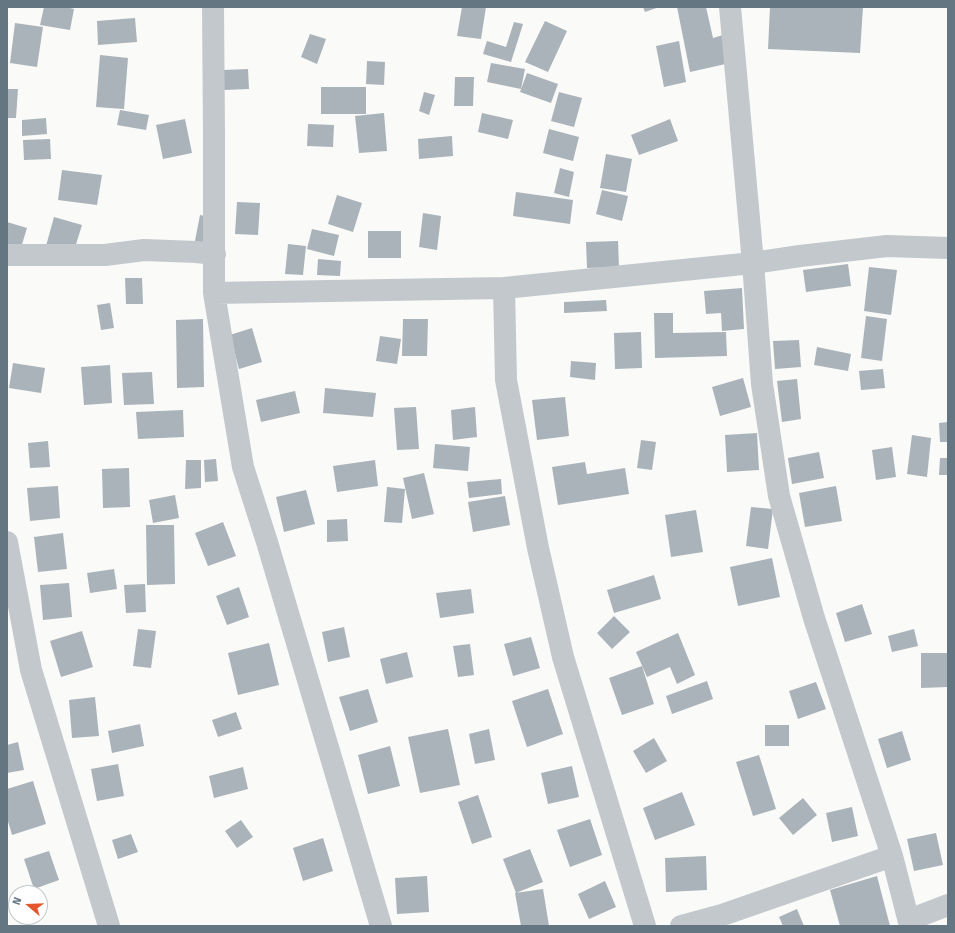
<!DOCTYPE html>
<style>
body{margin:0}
#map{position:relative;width:955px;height:933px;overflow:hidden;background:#fafaf8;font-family:"Fira Sans",sans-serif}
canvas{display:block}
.frame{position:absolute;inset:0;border:8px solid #657683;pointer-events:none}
.north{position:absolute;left:8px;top:885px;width:40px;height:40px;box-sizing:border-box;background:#fff;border:1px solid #c1c8cd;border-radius:50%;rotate:289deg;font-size:11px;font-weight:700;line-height:16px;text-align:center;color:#657683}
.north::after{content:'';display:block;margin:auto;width:14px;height:18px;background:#e4572e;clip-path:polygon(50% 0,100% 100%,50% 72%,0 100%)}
</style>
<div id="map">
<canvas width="955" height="933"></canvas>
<div class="frame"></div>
<div class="north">N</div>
</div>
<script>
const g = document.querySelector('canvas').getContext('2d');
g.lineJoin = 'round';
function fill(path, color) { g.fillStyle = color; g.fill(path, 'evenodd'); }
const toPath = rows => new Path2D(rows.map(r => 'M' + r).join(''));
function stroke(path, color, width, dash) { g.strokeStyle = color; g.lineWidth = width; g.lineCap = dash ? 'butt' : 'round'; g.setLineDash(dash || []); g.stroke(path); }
fill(toPath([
 [44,7,66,7,74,9,70,30,40,25],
 [462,7,486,7,481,39,457,36],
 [643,7,659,7,645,12],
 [677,7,706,7,713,38,723,35,730,63,690,72],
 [770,7,863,7,860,53,768,49],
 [135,18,137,42,98,45,97,21],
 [545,21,567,31,548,72,525,62],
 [514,22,523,24,511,62,483,54,487,41,506,47],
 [15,23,43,27,37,67,10,63],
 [310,34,326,39,317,64,301,57],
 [679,41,686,82,664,87,656,46],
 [100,55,128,58,124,109,96,107],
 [367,61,385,62,384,85,366,84],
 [491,63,525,69,521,89,487,82],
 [248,69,249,89,224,90,223,70],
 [527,73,558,84,551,103,520,92],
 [455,77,474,77,473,106,454,106],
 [321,87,366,87,366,114,321,114],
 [7,89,18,89,16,118,7,118],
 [424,92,435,95,429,115,419,111],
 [559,92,582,98,574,127,551,121],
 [120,110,149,115,146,130,117,125],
 [384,113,387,151,359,153,355,116],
 [482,113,513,120,508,139,478,132],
 [46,118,47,134,22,136,22,120],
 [185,119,192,153,163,159,156,125],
 [670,119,678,141,639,155,631,135],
 [308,124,334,125,333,147,307,146],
 [549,129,579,137,573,161,543,153],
 [452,136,453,156,419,159,418,139],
 [50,139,51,159,24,160,23,140],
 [606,154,632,159,626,192,600,188],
 [560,168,574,172,569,197,554,193],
 [62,170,102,175,97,205,58,200],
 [602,190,628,196,622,221,596,214],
 [516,192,573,200,570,224,513,216],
 [337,195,362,203,353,232,328,224],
 [237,202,260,203,258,235,235,234],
 [423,213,441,216,437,250,419,247],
 [200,215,213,218,207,249,194,246],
 [54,217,82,225,73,254,46,246],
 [7,222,27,228,19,254,7,250],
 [312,229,339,235,334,256,307,249],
 [368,231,401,231,401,258,368,258],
 [618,241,619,267,587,268,586,242],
 [288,244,306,246,303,275,285,274],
 [318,259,341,261,340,276,317,275],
 [848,264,851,286,806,292,803,270],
 [869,267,897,270,891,315,864,311],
 [125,278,142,278,143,304,126,304],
 [742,288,744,329,722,331,721,313,706,314,704,291],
 [606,300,607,311,564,313,564,302],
 [110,303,114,328,101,330,97,305],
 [654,313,673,313,673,333,726,332,727,356,655,358],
 [866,316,887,319,882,361,861,358],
 [203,319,204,387,177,388,176,320],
 [403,319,428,319,427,356,402,356],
 [252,328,262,362,239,369,230,335],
 [641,332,642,368,615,369,614,333],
 [380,336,401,339,397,364,376,361],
 [799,340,801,367,775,369,773,341],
 [817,347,851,354,848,371,814,365],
 [571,361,596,363,595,380,570,377],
 [13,363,45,368,41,393,9,388],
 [110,365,112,403,84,405,81,367],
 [883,369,885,388,861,390,859,371],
 [152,372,154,404,124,405,122,373],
 [743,378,751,407,720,416,712,387],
 [797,379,801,419,782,422,777,381],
 [325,388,376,393,373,417,323,413],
 [295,391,300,413,261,422,256,400],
 [565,397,569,436,537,440,532,400],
 [416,407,419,449,397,450,394,408],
 [475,407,477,437,453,440,451,410],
 [183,410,184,437,138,439,136,412],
 [948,422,948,442,940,442,939,423],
 [757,433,759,470,727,472,725,435],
 [912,435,931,438,927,477,907,474],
 [641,440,656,442,652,470,637,468],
 [48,441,50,467,30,468,28,443],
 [435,444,470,447,468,471,433,468],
 [892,447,896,477,876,480,872,450],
 [819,452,824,478,792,484,788,458],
 [940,458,948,458,948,475,939,475],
 [216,459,218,481,205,482,204,460],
 [186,460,201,460,201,488,185,489],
 [375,460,378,486,337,492,333,466],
 [585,462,587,474,625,468,629,494,558,505,552,467],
 [129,468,130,507,103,508,102,469],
 [424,473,434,514,412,519,403,478],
 [501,479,502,494,469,498,467,482],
 [58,486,60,518,30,521,27,488],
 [836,486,842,521,805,527,799,493],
 [387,487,405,489,402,523,384,522],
 [306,490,315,524,284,532,276,497],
 [175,495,179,518,153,523,149,500],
 [505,496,510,525,473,532,468,502],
 [751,507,773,509,768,549,746,546],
 [696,510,703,552,671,557,665,515],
 [347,519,348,541,327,542,327,520],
 [223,522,236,556,208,566,195,533],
 [146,525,174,525,175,584,147,585],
 [63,533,67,569,38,572,34,537],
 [772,558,780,597,738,606,730,567],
 [114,569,117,589,90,593,87,573],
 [654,575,661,599,614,613,607,590],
 [69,583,72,617,43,620,40,585],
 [145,584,146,612,126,613,124,585],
 [239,587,249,617,227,625,216,596],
 [471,589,474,613,440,618,436,593],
 [862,604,872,634,845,642,836,613],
 [614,616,630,632,612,649,597,633],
 [344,627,350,657,328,662,322,632],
 [138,629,156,631,151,668,133,666],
 [914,629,918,646,892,652,888,636],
 [82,631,93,667,61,677,50,641],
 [678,633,695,675,677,684,670,667,647,677,636,652],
 [531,637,540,668,513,676,504,644],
 [269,643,279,685,238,695,228,653],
 [470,644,474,675,458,677,453,646],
 [407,652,413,677,386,684,380,659],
 [921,653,948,653,948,687,921,688],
 [642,666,654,704,622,715,609,678],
 [707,681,713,699,672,714,666,696],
 [816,682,826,709,798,719,789,691],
 [368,689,378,722,350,731,339,697],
 [548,689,563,734,527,747,512,701],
 [95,697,99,736,72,738,69,700],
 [236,712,242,729,218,737,212,720],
 [140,724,144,746,112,753,108,731],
 [765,725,789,725,789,746,765,746],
 [448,729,460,785,420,793,408,737],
 [489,729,495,760,475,764,469,734],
 [902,731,911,760,887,768,878,739],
 [654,738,667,761,646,773,633,751],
 [18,742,24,770,7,773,7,745],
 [390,746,400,786,368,794,358,755],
 [759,755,776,809,753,816,736,762],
 [118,764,124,796,97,801,91,769],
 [572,766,579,797,548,804,541,773],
 [243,767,248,789,214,798,209,776],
 [33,781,46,824,12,835,7,818,7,789],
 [682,792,695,825,655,840,643,808],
 [478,795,492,837,472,844,458,802],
 [803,798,817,815,793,835,779,818],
 [852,807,858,836,832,842,826,813],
 [590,819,602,855,570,867,557,830],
 [241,820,253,837,237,848,225,831],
 [936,833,943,865,914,871,907,839],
 [131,834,138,852,118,859,112,840],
 [323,838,333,871,303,881,293,848],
 [530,849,543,882,516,893,503,859],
 [49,851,59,880,34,889,24,859],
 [706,856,707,890,666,892,665,858],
 [427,876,429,912,397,914,395,878],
 [877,876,890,926,840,926,830,890],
 [605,881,616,907,589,919,578,894],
 [543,889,549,926,521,926,515,893],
 [797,909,804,926,783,926,779,917]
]), '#aab3b9');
stroke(toPath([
 [213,7,214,133,214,293,243,467,267,542,381,926],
 [730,7,753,263,762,384,779,496,814,618,892,856,910,926],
 [7,255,105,255,144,250,196,252,215,254],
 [504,288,506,380,538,548,563,657,645,926],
 [214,293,504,288,753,263,800,256,887,246,948,248],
 [7,542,31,670,109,926],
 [909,920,948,905],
 [681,926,725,914,892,856]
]), '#c3c8cc', 22);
</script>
